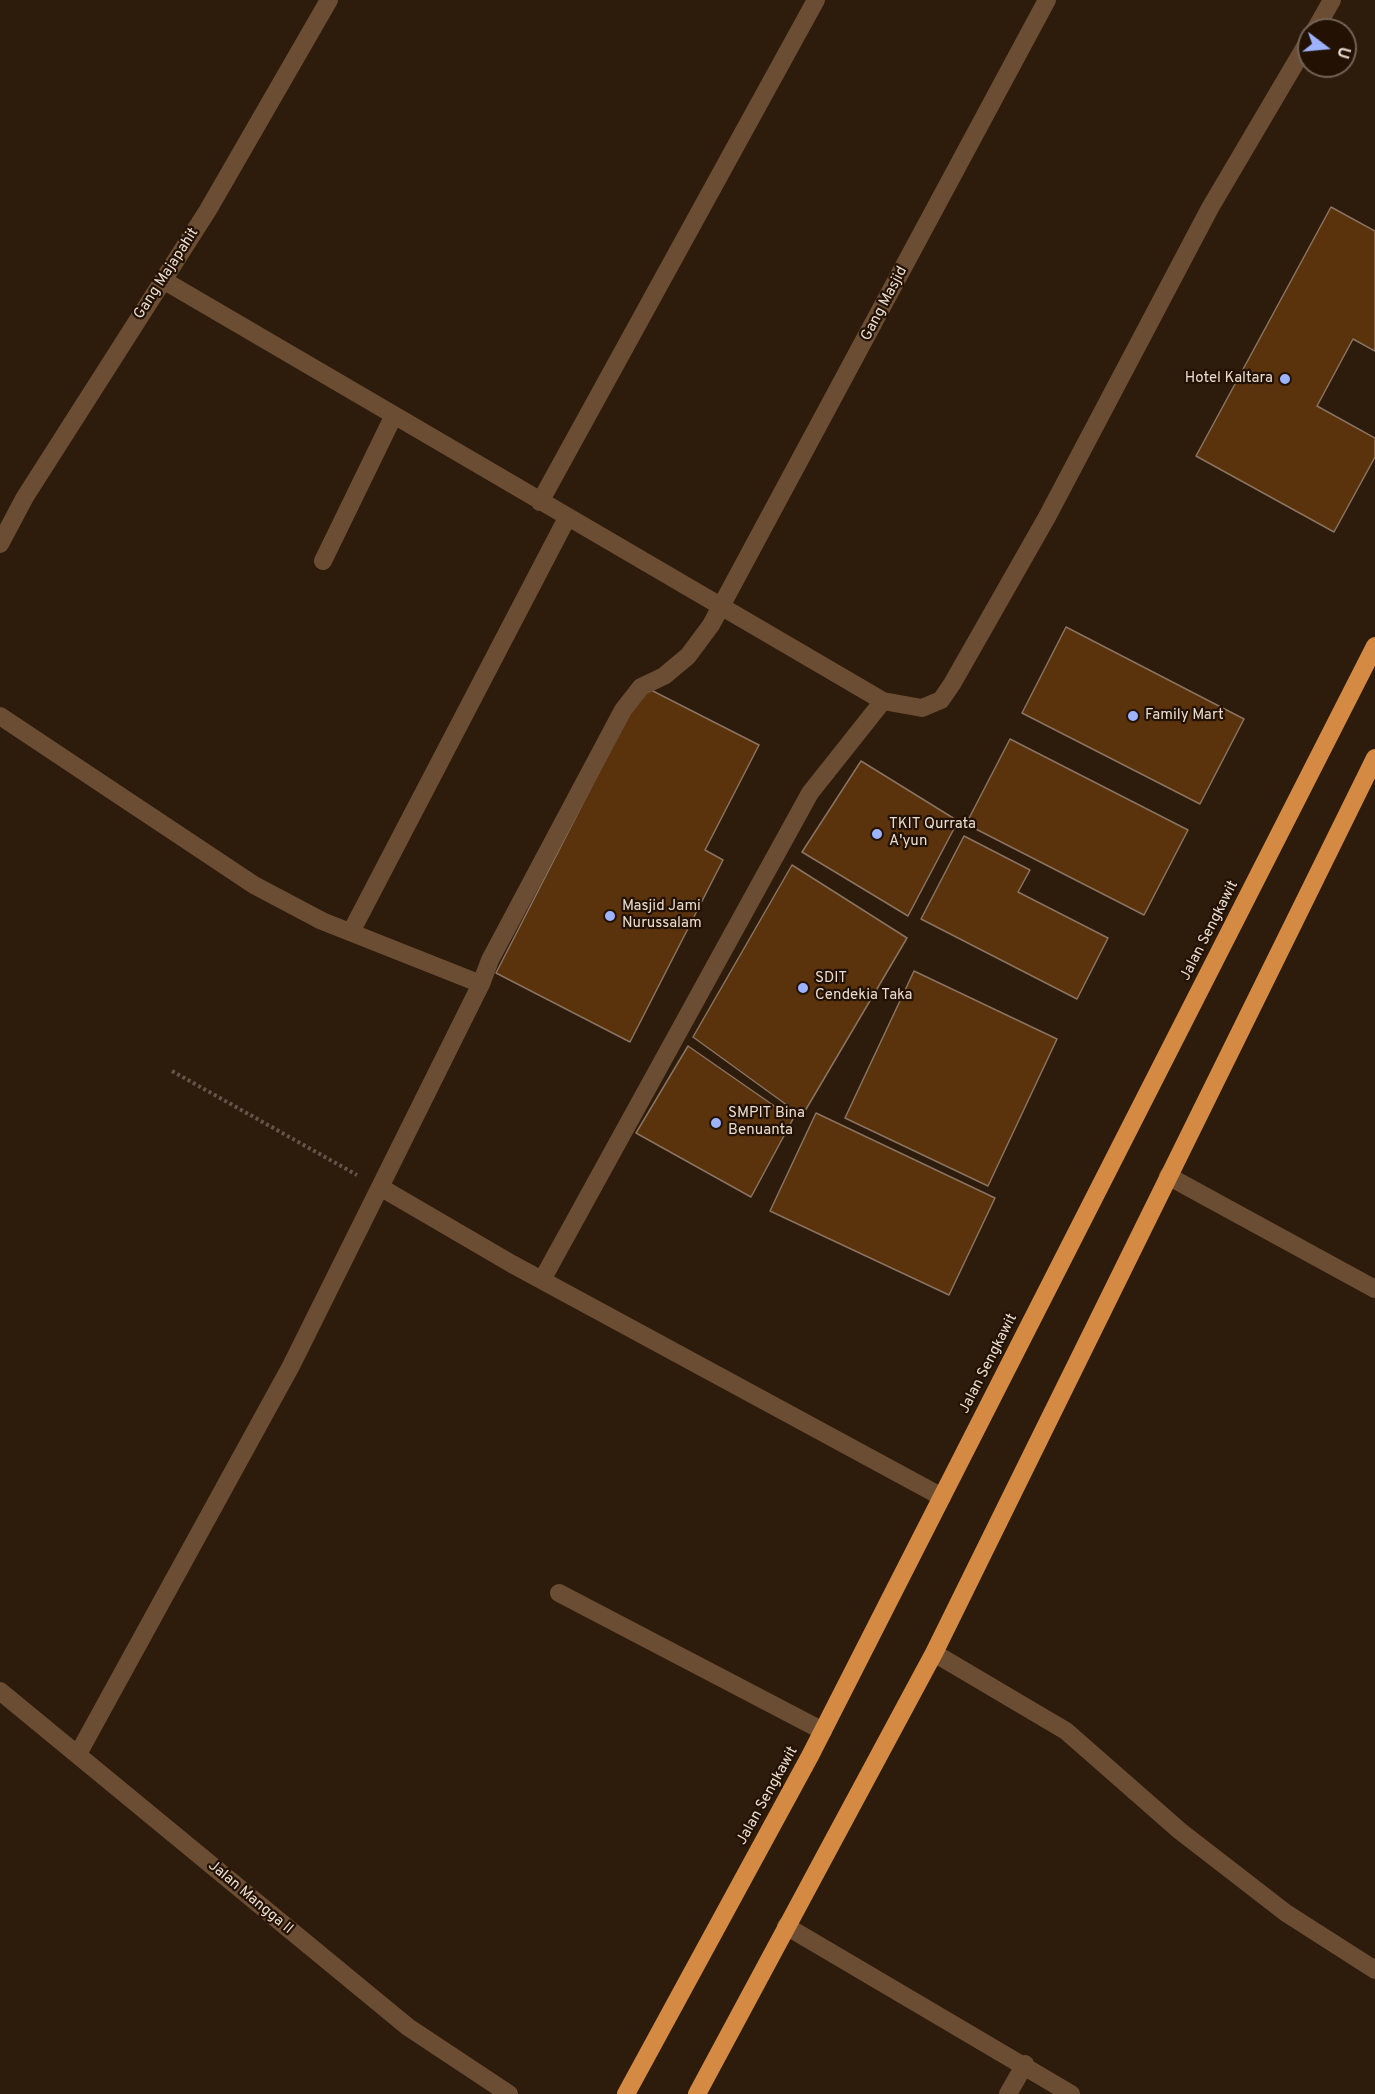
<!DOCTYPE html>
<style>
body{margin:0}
#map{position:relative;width:1375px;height:2094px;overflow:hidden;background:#2d1b0b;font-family:Overpass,sans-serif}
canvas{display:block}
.north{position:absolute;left:1297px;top:18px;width:60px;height:60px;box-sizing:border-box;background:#231203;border:2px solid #726356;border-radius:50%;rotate:106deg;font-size:16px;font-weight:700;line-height:24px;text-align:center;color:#e9dcd2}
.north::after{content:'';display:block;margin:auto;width:21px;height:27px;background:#9eb3fd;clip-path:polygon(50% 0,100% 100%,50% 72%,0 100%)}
</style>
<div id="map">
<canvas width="1375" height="2094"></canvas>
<div class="north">U</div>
</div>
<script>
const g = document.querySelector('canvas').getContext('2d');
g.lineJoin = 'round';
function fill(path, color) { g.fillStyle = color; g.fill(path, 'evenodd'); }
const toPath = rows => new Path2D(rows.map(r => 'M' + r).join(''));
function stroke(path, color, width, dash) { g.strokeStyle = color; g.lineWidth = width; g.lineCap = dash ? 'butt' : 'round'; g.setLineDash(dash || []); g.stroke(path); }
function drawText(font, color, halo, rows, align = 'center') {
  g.font = font + ' Overpass,sans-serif'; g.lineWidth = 4.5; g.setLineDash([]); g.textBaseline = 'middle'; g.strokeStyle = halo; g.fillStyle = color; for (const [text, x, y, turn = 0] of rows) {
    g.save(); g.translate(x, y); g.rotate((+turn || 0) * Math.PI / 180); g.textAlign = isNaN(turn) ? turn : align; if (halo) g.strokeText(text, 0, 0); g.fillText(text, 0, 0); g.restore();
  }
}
const building = toPath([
 [1331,207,1375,231,1375,351,1353,339,1317,406,1375,438,1375,457,1334,532,1196,456,1331,207],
 [1066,627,1244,719,1200,804,1022,713,1066,627],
 [643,686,759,745,705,850,723,860,630,1042,496,973,643,686],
 [1010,739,1188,830,1144,915,966,824,1010,739],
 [861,761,958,821,908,916,802,852,861,761],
 [964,836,1030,870,1018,892,1108,938,1077,999,921,919,964,836],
 [792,865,907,938,802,1116,693,1037,792,865],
 [914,971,1057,1039,988,1186,845,1118,914,971],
 [688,1046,793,1119,751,1197,636,1133,688,1046],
 [816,1113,995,1198,949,1295,770,1211,816,1113]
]);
fill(building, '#5a330c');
stroke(building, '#8a7361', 1.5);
stroke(toPath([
 [172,1071,357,1175]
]), '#665547', 4, [3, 3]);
stroke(toPath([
 [1315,30,1332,0],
 [163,280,883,701],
 [540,502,816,0],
 [0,544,25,497,208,210,329,0],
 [323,561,394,415],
 [0,716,254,885,322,921,481,984],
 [351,932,567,518],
 [1168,1176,1375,1289],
 [380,1187,512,1264,942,1497],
 [542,1280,810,793,883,701,922,708,941,700,952,684,1047,517,1210,208,1309,40],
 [559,1593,823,1731],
 [934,1653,1066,1731,1180,1831,1286,1913,1375,1970],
 [0,1691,408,2027,509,2094],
 [78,1754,291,1366,481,984,490,960,623,710,641,687,664,676,688,656,711,625,1047,0],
 [786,1926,1071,2094],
 [1008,2094,1025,2064]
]), '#6b4d33', 18);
stroke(toPath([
 [626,2094,810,1756,1375,646],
 [697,2094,934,1653,1375,758]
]), '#d48a43', 18);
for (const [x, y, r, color] of [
 [1285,379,6,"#9eb3fd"],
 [1133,716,6,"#9eb3fd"],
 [877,834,6,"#9eb3fd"],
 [610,916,6,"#9eb3fd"],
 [803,988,6,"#9eb3fd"],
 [716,1123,6,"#9eb3fd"]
]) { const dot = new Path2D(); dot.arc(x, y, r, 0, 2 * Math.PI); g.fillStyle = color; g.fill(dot); stroke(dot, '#231203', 2); }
drawText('15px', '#e9dcd2', '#231203', [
 ["Gang Majapahit",167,274,-57],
 ["Gang Masjid",885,304,-62],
 ["Jalan Sengkawit",1210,931,-63],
 ["Jalan Sengkawit",989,1364,-63],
 ["Jalan Sengkawit",768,1796,-61],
 ["Jalan Mangga II",250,1898,40]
]);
drawText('15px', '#e9dcd2', '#231203', [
 ["Hotel Kaltara",1273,379,"right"],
 ["Family Mart",1145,716],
 ["TKIT Qurrata",889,825],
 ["A'yun",889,842],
 ["Masjid Jami",622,907],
 ["Nurussalam",622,924],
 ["SDIT",815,979],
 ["Cendekia Taka",815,996],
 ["SMPIT Bina",728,1114],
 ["Benuanta",728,1131]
], 'left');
</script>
